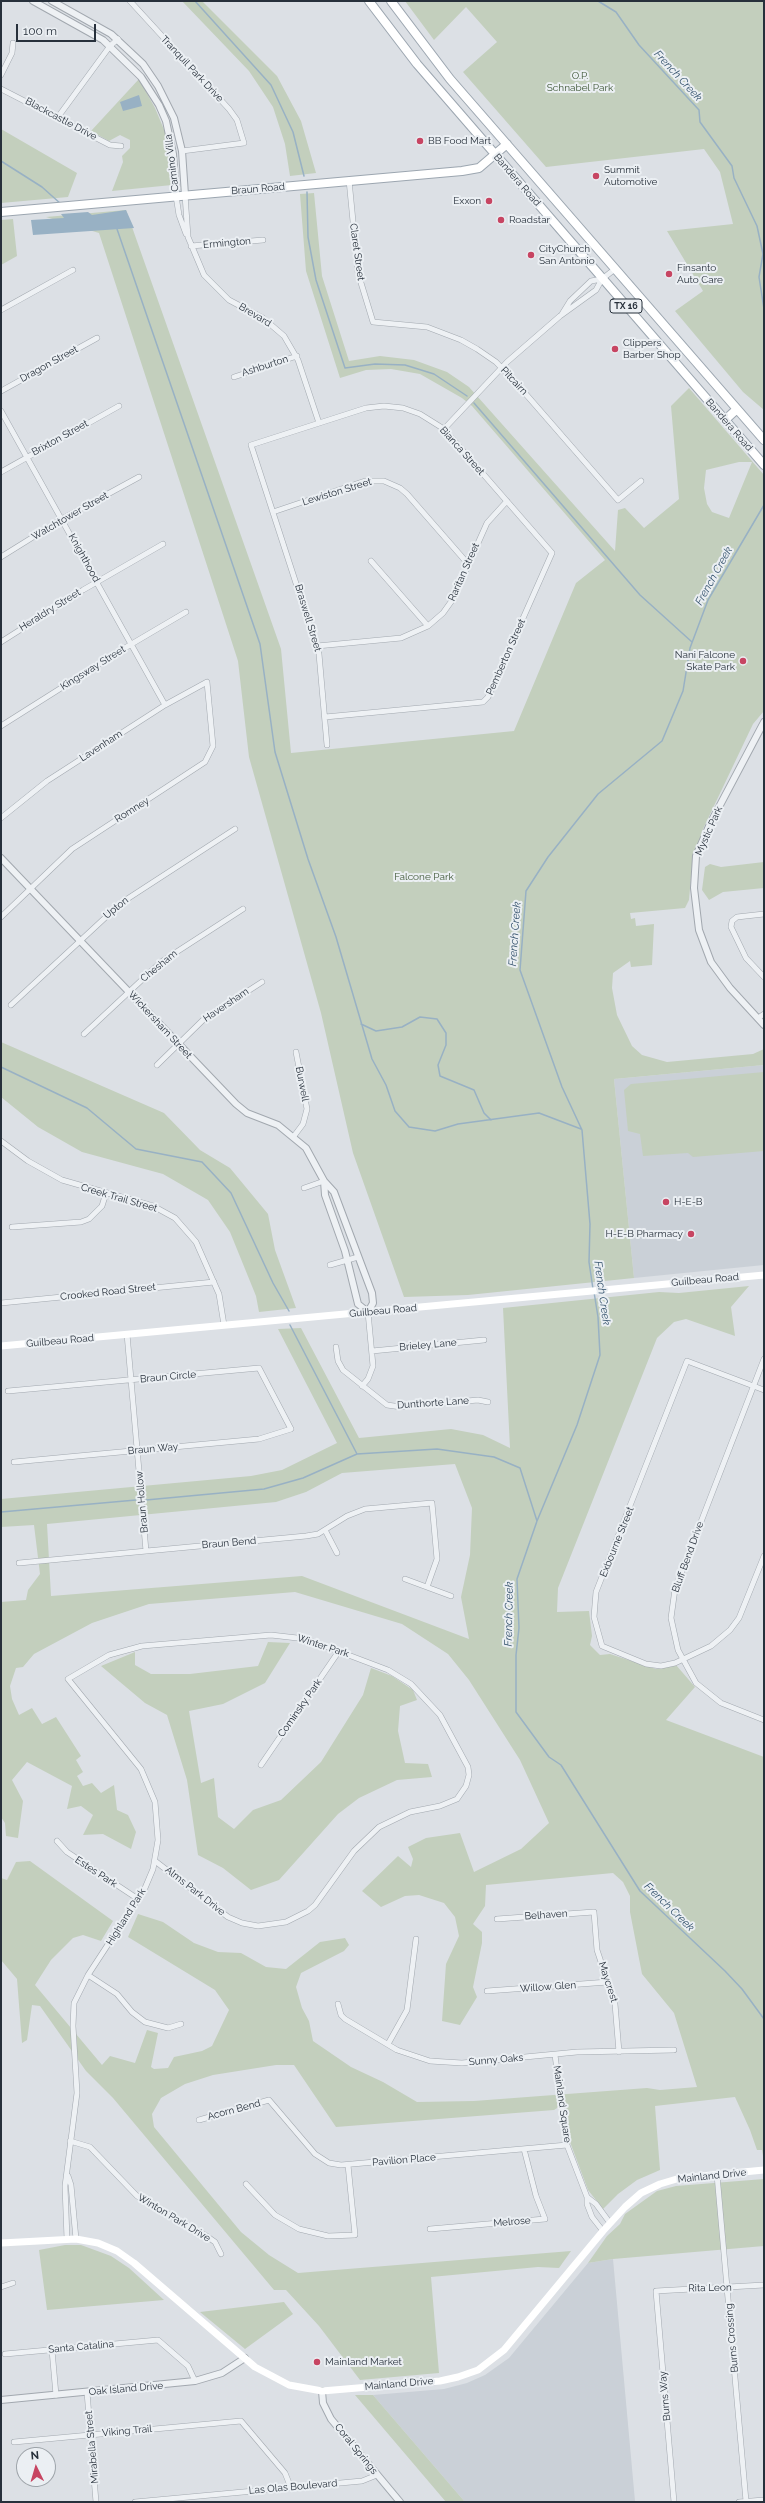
<!DOCTYPE html>
<style>
body{margin:0}
#map{position:relative;width:765px;height:2503px;overflow:hidden;background:#dce0e5;font-family:Raleway,sans-serif}
canvas{display:block}
.frame{position:absolute;inset:0;border:2px solid #27303b;pointer-events:none}
.north{position:absolute;left:16px;top:2447px;width:40px;height:40px;box-sizing:border-box;background:#ebeff3;border:1px solid #9da3a9;border-radius:50%;rotate:355deg;font-size:11px;font-weight:700;line-height:16px;text-align:center;color:#27303b}
.north::after{content:'';display:block;margin:auto;width:14px;height:18px;background:#c74562;clip-path:polygon(50% 0,100% 100%,50% 72%,0 100%)}
.scale{position:absolute;left:16px;top:24px;width:80px;height:18px;box-sizing:border-box;border:2px solid #27303b;border-top:0;padding-left:5px;font-size:12px;line-height:14px;white-space:nowrap;color:#27303b;-webkit-text-stroke:3px #ebeff3;paint-order:stroke}
</style>
<div id="map">
<canvas width="765" height="2503"></canvas>
<div class="frame"></div>
<div class="north">N</div>
<div class="scale">100 m</div>
</div>
<script>
const g = document.querySelector('canvas').getContext('2d');
g.lineJoin = 'round';
function fill(path, color) { g.fillStyle = color; g.fill(path, 'evenodd'); }
const toPath = rows => new Path2D(rows.map(r => 'M' + r).join(''));
function stroke(path, color, width, dash) { g.strokeStyle = color; g.lineWidth = width; g.lineCap = dash ? 'butt' : 'round'; g.setLineDash(dash || []); g.stroke(path); }
function drawText(font, color, halo, rows, align = 'center') {
  g.font = font + ' Raleway,sans-serif'; g.lineWidth = 4; g.setLineDash([]); g.textBaseline = 'middle'; g.strokeStyle = halo; g.fillStyle = color; for (const [text, x, y, turn = 0] of rows) {
    g.save(); g.translate(x, y); g.rotate((+turn || 0) * Math.PI / 180); g.textAlign = isNaN(turn) ? turn : align; if (halo) g.strokeText(text, 0, 0); g.fillText(text, 0, 0); g.restore();
  }
}
fill(toPath([
 [764,1065,764,1265,634,1278,614,1079],
 [613,2259,635,2501,465,2502,373,2395,444,2389,467,2383,485,2375,509,2358,588,2263]
]), '#cad0d7');
fill(toPath([
 [182,1,202,1,277,76,301,121,316,173,290,176,285,144,273,107,249,71],
 [405,1,764,1,764,410,743,392,675,311,703,291,667,231,733,224,720,172,704,149,546,167,463,72,497,42,466,7,434,40],
 [139,79,155,108,165,132,172,185,112,191,123,162,122,156,130,148,130,140,120,135,109,141,91,131],
 [1,129,77,173,68,197,1,203],
 [314,193,322,276,349,361,380,356,414,360,447,372,469,387,615,551,618,510,625,508,644,528,679,499,671,406,689,388,764,475,764,711,753,724,703,829,692,865,689,900,685,908,630,913,631,919,635,918,636,926,654,924,652,965,631,967,630,961,613,973,612,988,617,1015,632,1046,642,1055,667,1062,753,1054,764,1049,764,1065,614,1079,634,1278,468,1295,404,1297,353,1153,321,1013,249,757,238,661,99,233,46,217,126,210,281,649,291,753,514,731,576,583,605,560,472,406,462,398,420,374,391,369,366,370,340,378,306,271,300,194],
 [739,462,752,462,729,518,712,512,707,504,704,488,706,470],
 [13,219,17,256,1,265,1,220],
 [764,862,764,888,723,892,709,900,702,890,705,867,710,864,721,867],
 [1,1042,164,1113,200,1150,230,1168,268,1214,275,1250,296,1308,259,1312,256,1296,230,1232,208,1200,163,1174,82,1152,38,1127,1,1097],
 [764,1072,764,1151,693,1157,688,1153,643,1156,640,1134,628,1131,624,1090,631,1084],
 [749,1286,731,1307,735,1336,686,1319,674,1322,657,1338,558,1588,557,1612,589,1611,592,1636,590,1645,600,1655,610,1654,656,1669,676,1665,695,1687,666,1720,764,1757,764,2162,762,2150,757,2150,750,2130,735,2097,655,2106,660,2170,637,2180,618,2194,603,2209,588,2190,570,2142,565,2103,554,2110,336,2127,294,2065,276,2065,213,2075,185,2084,161,2098,152,2114,154,2127,241,2232,269,2255,298,2273,571,2251,559,2268,538,2267,431,2277,439,2373,360,2380,319,2326,286,2290,274,2290,113,2098,86,2071,40,2006,32,2005,27,2040,22,2043,17,1979,1,1960,1,1878,7,1880,16,1862,30,1861,113,1921,101,1941,83,1935,73,1938,51,1960,35,1985,102,2065,110,2056,135,2063,147,2030,158,2033,151,2067,154,2069,168,2068,174,2057,202,2051,212,2046,229,2010,215,1990,128,1937,138,1914,163,1922,194,1943,218,1952,241,1953,266,1967,286,1969,320,1942,345,1938,349,1945,344,1951,301,1973,296,1987,302,2008,309,2021,313,2041,351,2067,383,2082,417,2102,474,2101,647,2088,660,2090,697,2087,674,2013,642,1974,630,1912,630,1896,623,1882,613,1873,486,1885,485,1906,473,1924,482,1932,482,1943,473,1987,477,1997,460,2025,442,2021,446,1964,459,1936,455,1917,444,1903,419,1895,405,1896,381,1907,362,1891,398,1856,411,1867,413,1859,408,1847,426,1838,460,1833,474,1872,521,1849,549,1823,520,1760,469,1680,448,1654,402,1624,295,1592,149,1604,92,1623,34,1654,23,1667,16,1668,10,1686,12,1699,19,1715,32,1708,42,1724,56,1717,81,1756,76,1760,83,1772,77,1776,83,1786,92,1783,101,1793,114,1785,117,1810,128,1815,136,1832,131,1849,103,1834,83,1835,93,1815,81,1806,67,1809,72,1786,27,1762,12,1780,23,1801,18,1838,6,1836,5,1823,1,1817,1,1602,26,1600,28,1590,40,1574,34,1525,1,1527,1,1499,251,1476,282,1470,337,1443,278,1329,301,1328,359,1438,451,1429,483,1435,510,1448,503,1308,659,1292,679,1293],
 [455,1464,472,1508,470,1555,461,1597,469,1639,302,1576,51,1596,47,1524,276,1502,306,1492,342,1473],
 [268,1642,290,1643,265,1683,223,1704,189,1711,201,1783,214,1778,218,1817,234,1829,253,1810,281,1800,321,1762,363,1695,371,1668,392,1676,413,1690,417,1700,400,1706,398,1731,405,1763,428,1764,432,1777,397,1780,359,1798,338,1814,279,1880,251,1890,223,1868,198,1855,187,1780,167,1715,145,1703,101,1666,135,1652,135,1665,151,1674,190,1674,258,1666],
 [764,2179,764,2246,613,2259,588,2263,607,2236,620,2224,625,2214,657,2191,676,2186],
 [65,2245,81,2245,111,2256,129,2268,164,2300,47,2310,39,2250],
 [284,2302,293,2314,245,2349,200,2312],
 [355,2395,373,2395,465,2502,446,2502]
]), '#c3cfbd');
fill(toPath([
 [139,95,142,106,123,111,120,102],
 [126,210,134,228,33,235,31,220,64,218,61,214,88,212,92,215]
]), '#98b1c4');
stroke(toPath([
 [195,1,271,85,293,132,304,176],
 [598,1,616,12,639,45,699,110,700,122,732,166,734,178,757,226,763,254,759,277,764,309],
 [1,161,42,187,61,204],
 [307,192,308,237,316,280,345,368,375,364,405,365,434,374,467,396],
 [117,229,260,644,275,752,308,859,336,937,372,1059,386,1085,395,1111,409,1127,435,1131,458,1124,539,1113,581,1129],
 [474,403,640,595,692,642],
 [361,1024,376,1031,402,1027,420,1017,437,1019,446,1033,446,1045,438,1065,440,1076,474,1090,484,1113,491,1120],
 [1,1067,87,1108,136,1149,202,1162,231,1193,273,1283,289,1311],
 [593,1289,589,1262,590,1224,582,1130,562,1087,520,970,526,891,548,857,598,794,662,741,683,691,690,648,708,600,764,505],
 [594,1292,598,1317,600,1355,577,1425,537,1521,517,1579,519,1628,516,1655,516,1712,549,1757,561,1765,640,1891,725,1971,742,1989,764,2019],
 [290,1325,357,1454],
 [146,1500,264,1489,303,1478,357,1454,437,1449,494,1457,520,1468,537,1521],
 [1,1512,136,1500]
]), '#98b1c4', 1.5);
const minor = toPath([
 [130,1,229,109,237,120,244,143,182,151],
 [1,75,12,53,13,43],
 [1,89,110,145,121,146],
 [58,117,110,46,118,39],
 [349,180,358,273,373,322,427,327,461,340,477,349,496,362,517,384,618,500,641,481],
 [185,195,188,237,204,275,229,300,263,318,284,336,298,360,319,423],
 [176,196,179,215,186,234],
 [191,246,263,240],
 [1,310,73,270],
 [562,314,570,301,591,281,602,279],
 [234,377,297,356],
 [1,391,97,338],
 [1,411,165,705],
 [444,429,507,362,560,316,596,290,602,279,615,269],
 [1,472,119,406],
 [273,512,365,481,384,481,400,488,407,494,469,565],
 [1,557,62,519,139,477],
 [371,561,428,626],
 [1,642,83,590,163,544],
 [317,646,401,638,428,626,443,613,453,599,487,523,507,501],
 [325,717,483,702,488,697,552,553,444,429,420,414,403,408,384,406,366,408,251,445,319,654,327,745],
 [1,726,118,652,186,612],
 [1,818,47,781,165,705,207,682,213,746,205,762,72,849,1,917],
 [764,914,737,917,732,921,731,927,746,958,764,977],
 [11,1005,121,903,235,829],
 [758,1018,764,1014],
 [84,1034,161,962,243,909],
 [157,1065,203,1020,262,982],
 [294,1136,303,1124,307,1109,296,1052],
 [1,1141,28,1161,62,1180,153,1206,175,1218,196,1242,219,1294,224,1325],
 [304,1188,324,1181],
 [12,1227,81,1222,89,1219,102,1206,106,1193],
 [330,1265,358,1257],
 [1,1303,214,1282],
 [127,1334,146,1551],
 [336,1347,338,1361,343,1370,387,1405,401,1407,478,1400,488,1402],
 [372,1351,484,1340],
 [764,1359,675,1589,671,1618,678,1650,696,1683,721,1703,764,1720],
 [362,1386,368,1379,373,1366,368,1312],
 [764,1390,687,1361,596,1592,594,1617,602,1646,646,1664,661,1666,675,1663,711,1646,730,1630,739,1618,764,1556],
 [8,1391,259,1368,291,1429,259,1439,14,1462],
 [325,1530,337,1553],
 [19,1563,306,1536,318,1534,347,1516,365,1509,432,1503,437,1559,427,1587],
 [405,1579,451,1596],
 [261,1765,339,1651],
 [57,1841,67,1852,138,1899],
 [497,1919,594,1912,597,1950,615,2004,619,2052],
 [88,1975,117,1994,132,2012,145,2022,168,2028,181,2024],
 [487,1991,608,1982],
 [338,2004,341,2015,345,2019,397,2050,430,2061,462,2063,577,2052,674,2050],
 [388,2044,407,2010,416,1939],
 [555,2055,567,2145,587,2197,587,2204,592,2217,603,2231],
 [199,2120,269,2100,315,2154,329,2163,341,2165,567,2145],
 [70,2141,90,2147,137,2196,205,2235,215,2242,221,2254],
 [717,2175,746,2501],
 [68,2176,71,2185,76,2239],
 [246,2184,275,2215,299,2229,328,2236,355,2235,348,2165],
 [587,2197,596,2204,610,2223],
 [430,2229,545,2219,536,2196,524,2149],
 [67,2239,65,2186,77,2093,73,2026,74,2003,88,1975,145,1888,153,1869,158,1840,155,1802,141,1769,68,1679,109,1655,142,1646,271,1635,306,1639,388,1670,411,1684,440,1715,468,1767,469,1775,466,1786,457,1799,440,1806,410,1812,379,1827,354,1851,315,1905,308,1911,286,1922,258,1926,242,1923,228,1917,155,1861],
 [1,2287,13,2283],
 [52,2350,56,2395],
 [5,2354,158,2340,188,2366,195,2381],
 [87,2392,96,2502],
 [14,2442,241,2421,285,2473,291,2488],
 [135,2502,362,2481,377,2475],
 [674,2502,656,2291,764,2285],
 [739,2502,764,2500]
]);
const tertiary = toPath([
 [33,1,103,40,141,77,159,105,166,121,173,154,176,196],
 [52,1,111,34,143,64,158,86,174,118,182,151,185,195],
 [764,722,710,824,696,856,694,888,699,930,711,962,730,988,764,1025],
 [1,858,236,1104,247,1113,278,1125,306,1148,324,1181,334,1192,372,1293,373,1303,368,1312,358,1304,345,1251,325,1195,324,1181],
 [322,2391,323,2403,331,2419,400,2502],
 [1,2400,195,2381,222,2373,245,2358]
]);
const primary = toPath([
 [369,1,417,64,764,465],
 [391,1,450,79,764,440],
 [1,212,462,171,479,168,507,144],
 [725,420,737,409]
]);
stroke(minor, '#a2a8af', 6);
stroke(tertiary, '#a2a8af', 8);
stroke(primary, '#9ca6b0', 10);
stroke(minor, '#eef1f4', 5);
stroke(tertiary, '#eef1f4', 6);
stroke(toPath([
 [1,1346,764,1275],
 [1,2243,76,2239,98,2243,117,2251,134,2263,255,2367,289,2385,322,2391,440,2381,458,2377,478,2370,504,2350,603,2231,625,2207,641,2193,660,2184,680,2178,764,2170]
]), '#fff', 7);
stroke(primary, '#fff', 8);
for (const [x, y, r, color] of [
 [420,141,4,"#c74562"],
 [596,176,4,"#c74562"],
 [489,201,4,"#c74562"],
 [501,220,4,"#c74562"],
 [531,255,4,"#c74562"],
 [669,274,4,"#c74562"],
 [615,349,4,"#c74562"],
 [743,661,4,"#c74562"],
 [666,1202,4,"#c74562"],
 [691,1234,4,"#c74562"],
 [317,2362,4,"#c74562"]
]) { const dot = new Path2D(); dot.arc(x, y, r, 0, 2 * Math.PI); g.fillStyle = color; g.fill(dot); stroke(dot, '#ebeff3', 1.5); }
for (const [x, y, w] of [
 [626,306,32]
]) { const box = new Path2D(); box.roundRect(x - w / 2, y - 7, w, 14, 3); g.fillStyle = '#ebeff3'; g.fill(box); stroke(box, '#27303b', 1); }
drawText('bold 9px', '#27303b', null, [
 ["TX 16",626,306]
]);
drawText('10px', '#27303b', '#ebeff3', [
 ["Tranquil Park Drive",192,69,47],
 ["Blackcastle Drive",61,119,28],
 ["Camino Villa",172,163,-97],
 ["Bandera Road",517,180,49],
 ["Braun Road",258,189,-5],
 ["Ermington",227,243,-5],
 ["Claret Street",357,252,82],
 ["Brevard",255,315,31],
 ["Dragon Street",49,364,-29],
 ["Ashburton",265,366,-18],
 ["Pitcairn",514,381,47],
 ["Bandera Road",729,425,49],
 ["Brixton Street",60,438,-29],
 ["Bianca Street",462,451,48],
 ["Lewiston Street",337,492,-17],
 ["Watchtower Street",70,516,-30],
 ["Knighthood",84,558,61],
 ["Raritan Street",464,572,-66],
 ["Heraldry Street",50,610,-32],
 ["Braswell Street",308,618,73],
 ["Pemberton Street",506,657,-66],
 ["Kingsway Street",93,668,-32],
 ["Lavenham",101,746,-33],
 ["Romney",132,810,-32],
 ["Mystic Park",709,831,-66],
 ["Upton",116,908,-39],
 ["Chesham",159,966,-39],
 ["Haversham",226,1005,-34],
 ["Wickersham Street",160,1025,47],
 ["Burwell",302,1084,79],
 ["Creek Trail Street",119,1198,16],
 ["Guilbeau Road",705,1280,-5],
 ["Crooked Road Street",108,1292,-6],
 ["Guilbeau Road",383,1311,-5],
 ["Guilbeau Road",60,1341,-5],
 ["Brieley Lane",428,1345,-5],
 ["Braun Circle",168,1377,-5],
 ["Dunthorte Lane",433,1403,-4],
 ["Braun Way",153,1449,-5],
 ["Braun Hollow",142,1502,-95],
 ["Exbourne Street",617,1542,-68],
 ["Braun Bend",229,1543,-5],
 ["Bluff Bend Drive",688,1557,-70],
 ["Winter Park",323,1646,18],
 ["Cominsky Park",300,1708,-55],
 ["Estes Park",96,1872,33],
 ["Alms Park Drive",195,1891,38],
 ["Belhaven",546,1915,-4],
 ["Highland Park",126,1917,-58],
 ["Maycrest",608,1982,72],
 ["Willow Glen",548,1987,-4],
 ["Sunny Oaks",496,2060,-5],
 ["Mainland Square",562,2104,82],
 ["Acorn Bend",234,2110,-15],
 ["Pavilion Place",404,2160,-5],
 ["Mainland Drive",712,2176,-6],
 ["Winton Park Drive",174,2218,31],
 ["Melrose",512,2222,-5],
 ["Rita Leon",710,2288,-1],
 ["Burns Crossing",732,2338,-95],
 ["Santa Catalina",81,2347,-5],
 ["Mainland Drive",399,2384,-5],
 ["Oak Island Drive",126,2389,-5],
 ["Burns Way",665,2396,-95],
 ["Viking Trail",127,2431,-5],
 ["Mirabella Street",92,2447,-95],
 ["Coral Springs",356,2449,51],
 ["Las Olas Boulevard",293,2487,-5]
]);
drawText('10px', '#3d5635', '#ebeff3', [
 ["O.P.",580,76],
 ["Schnabel Park",580,88],
 ["Falcone Park",424,877]
]);
drawText('10px', '#27303b', '#ebeff3', [
 ["BB Food Mart",428,141],
 ["Summit",604,170],
 ["Automotive",604,182],
 ["Exxon",481,201,"right"],
 ["Roadstar",509,220],
 ["CityChurch",539,249],
 ["San Antonio",539,261],
 ["Finsanto",677,268],
 ["Auto Care",677,280],
 ["Clippers",623,343],
 ["Barber Shop",623,355],
 ["Nani Falcone",735,655,"right"],
 ["Skate Park",735,667,"right"],
 ["H-E-B",674,1202],
 ["H-E-B Pharmacy",683,1234,"right"],
 ["Mainland Market",325,2362]
], 'left');
drawText('italic 11px', '#33516c', '#ebeff3', [
 ["French Creek",678,76,47],
 ["French Creek",714,576,-61],
 ["French Creek",515,934,-86],
 ["French Creek",602,1293,82],
 ["French Creek",509,1614,-89],
 ["French Creek",669,1907,44]
]);
</script>
